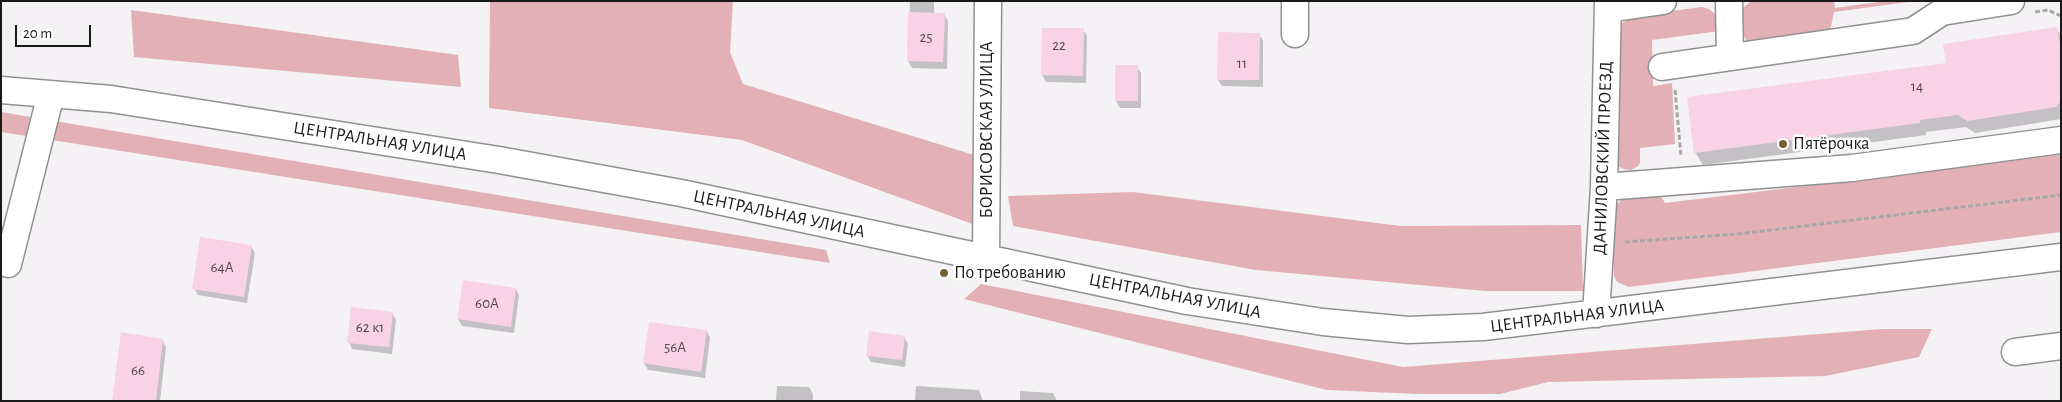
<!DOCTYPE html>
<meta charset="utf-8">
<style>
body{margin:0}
#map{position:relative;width:2062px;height:402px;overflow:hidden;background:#f4f2f4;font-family:"Alegreya Sans",sans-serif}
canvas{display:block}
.frame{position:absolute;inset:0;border:2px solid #1b1a1b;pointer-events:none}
.scale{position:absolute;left:15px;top:25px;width:76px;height:22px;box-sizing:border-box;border:2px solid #1b1a1b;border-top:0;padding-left:6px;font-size:15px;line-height:18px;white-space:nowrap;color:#1b1a1b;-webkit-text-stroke:4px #fff;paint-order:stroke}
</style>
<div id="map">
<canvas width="2062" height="402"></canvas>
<div class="frame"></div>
<div class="scale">20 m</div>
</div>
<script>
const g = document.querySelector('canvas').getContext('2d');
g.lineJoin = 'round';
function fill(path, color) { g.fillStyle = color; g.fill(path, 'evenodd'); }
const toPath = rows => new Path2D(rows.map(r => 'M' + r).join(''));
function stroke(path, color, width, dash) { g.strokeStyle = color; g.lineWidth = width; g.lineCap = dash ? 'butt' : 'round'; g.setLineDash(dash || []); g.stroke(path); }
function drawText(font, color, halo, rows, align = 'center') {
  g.font = font + ' "Alegreya Sans",sans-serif'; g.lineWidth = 5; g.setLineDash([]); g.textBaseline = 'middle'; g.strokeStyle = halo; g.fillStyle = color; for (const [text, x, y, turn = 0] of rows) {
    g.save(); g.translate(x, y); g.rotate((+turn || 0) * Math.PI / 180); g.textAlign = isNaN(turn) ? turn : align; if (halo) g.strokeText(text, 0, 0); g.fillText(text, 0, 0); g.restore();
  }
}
fill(toPath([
 [490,1,733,1,730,52,743,84,974,155,978,226,742,140,489,108],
 [1751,1,1834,1,1835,8,1885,1,1916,1,1834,12,1830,31,1748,43,1743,34,1741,14,1743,8],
 [1702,7,1709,9,1715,14,1720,31,1652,40,1653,86,1672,83,1675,144,1640,148,1640,163,1638,166,1631,170,1623,169,1617,165,1617,32,1621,24,1633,16],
 [131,10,458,55,461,87,134,57],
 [1,112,826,250,830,263,1,132],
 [2061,155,2061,232,1629,287,1617,282,1614,276,1612,216,1614,208,1625,196,1658,191,1665,203],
 [1133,192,1401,226,1581,225,1583,291,1485,291,1256,270,1013,226,1008,196],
 [981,284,1403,367,1882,329,1932,329,1919,357,1825,376,1548,382,1500,394,1418,394,1327,390,964,299]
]), '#e2b0b5');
fill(toPath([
 [910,1,934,1,934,14,944,14,948,21,947,69,912,68,908,61],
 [2056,28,2061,36,2061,119,1975,133,1966,127,1926,132,1926,135,1703,165,1695,152,1948,64],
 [1043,29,1083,29,1087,36,1086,83,1046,82,1042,75],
 [1259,34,1263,41,1263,87,1222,86,1218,80],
 [1116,67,1137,67,1141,73,1141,108,1120,108,1116,101],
 [251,246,255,253,247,303,198,295,194,288],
 [516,289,519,295,514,333,462,326,458,319],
 [392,313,396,320,392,354,352,349,349,342],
 [707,331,710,338,705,378,648,370,644,363],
 [904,337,908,344,905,367,871,362,867,355],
 [162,340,166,347,160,401,113,401],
 [777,386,809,387,813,394,813,401,776,401],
 [916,386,979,390,983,401,915,401],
 [1020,391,1053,393,1057,401,1020,401]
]), '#0003');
fill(toPath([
 [908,12,945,13,943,62,907,61],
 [2057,27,2061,52,2061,101,2056,107,1967,121,1958,115,1920,120,1920,123,1694,153,1687,97,1946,63,1943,44],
 [1042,28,1084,28,1083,76,1041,75],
 [1218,32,1260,33,1259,80,1217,80],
 [1115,65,1138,65,1138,101,1115,101],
 [200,237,252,245,244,297,192,289],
 [463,280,516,288,511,327,457,319],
 [351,307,393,312,389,347,347,343],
 [649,322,707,330,701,372,643,363],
 [869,331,905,336,902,360,866,356],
 [121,332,163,339,156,401,112,401]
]), '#f9d2e5');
const minor = toPath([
 [1729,1,1730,57],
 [1608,9,1663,1],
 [1295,34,1295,1],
 [1662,67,1913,31,1942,12,2011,1],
 [1,90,111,99,499,160,681,193,1187,301,1323,322,1408,330,1483,327,2061,257],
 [1604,187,1852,168,2061,140],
 [986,258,988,1],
 [8,264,51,94],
 [1596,314,1604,187,1608,1],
 [2015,352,2061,346]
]);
stroke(minor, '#929092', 29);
stroke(toPath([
 [2035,12,2048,10,2061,16],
 [1675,90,1681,156],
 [1625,242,1738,234,2061,195]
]), '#a8a7a8', 3, [5, 2.5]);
stroke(minor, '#fff', 26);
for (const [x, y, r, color] of [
 [1783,144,5,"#776130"],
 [944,273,5,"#776130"]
]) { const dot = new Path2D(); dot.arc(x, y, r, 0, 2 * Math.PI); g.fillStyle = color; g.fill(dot); stroke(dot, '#fff', 2); }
drawText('15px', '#52484e', null, [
 ["25",926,37],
 ["22",1059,45],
 ["11",1242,63],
 ["14",1917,86],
 ["64А",222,267],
 ["60А",487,303],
 ["62 к1",370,327],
 ["56А",675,347],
 ["66",138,370]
]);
drawText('18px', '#1b1a1b', '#fff', [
 ["БОРИСОВСКАЯ УЛИЦА",987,130,-90],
 ["ЦЕНТРАЛЬНАЯ УЛИЦА",380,141,9],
 ["ДАНИЛОВСКИЙ ПРОЕЗД",1603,158,-88],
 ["ЦЕНТРАЛЬНАЯ УЛИЦА",779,214,12],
 ["ЦЕНТРАЛЬНАЯ УЛИЦА",1175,296,11],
 ["ЦЕНТРАЛЬНАЯ УЛИЦА",1577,316,-7]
]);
drawText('18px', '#1b1a1b', '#fff', [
 ["Пятёрочка",1793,144],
 ["По требованию",954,273]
], 'left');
</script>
